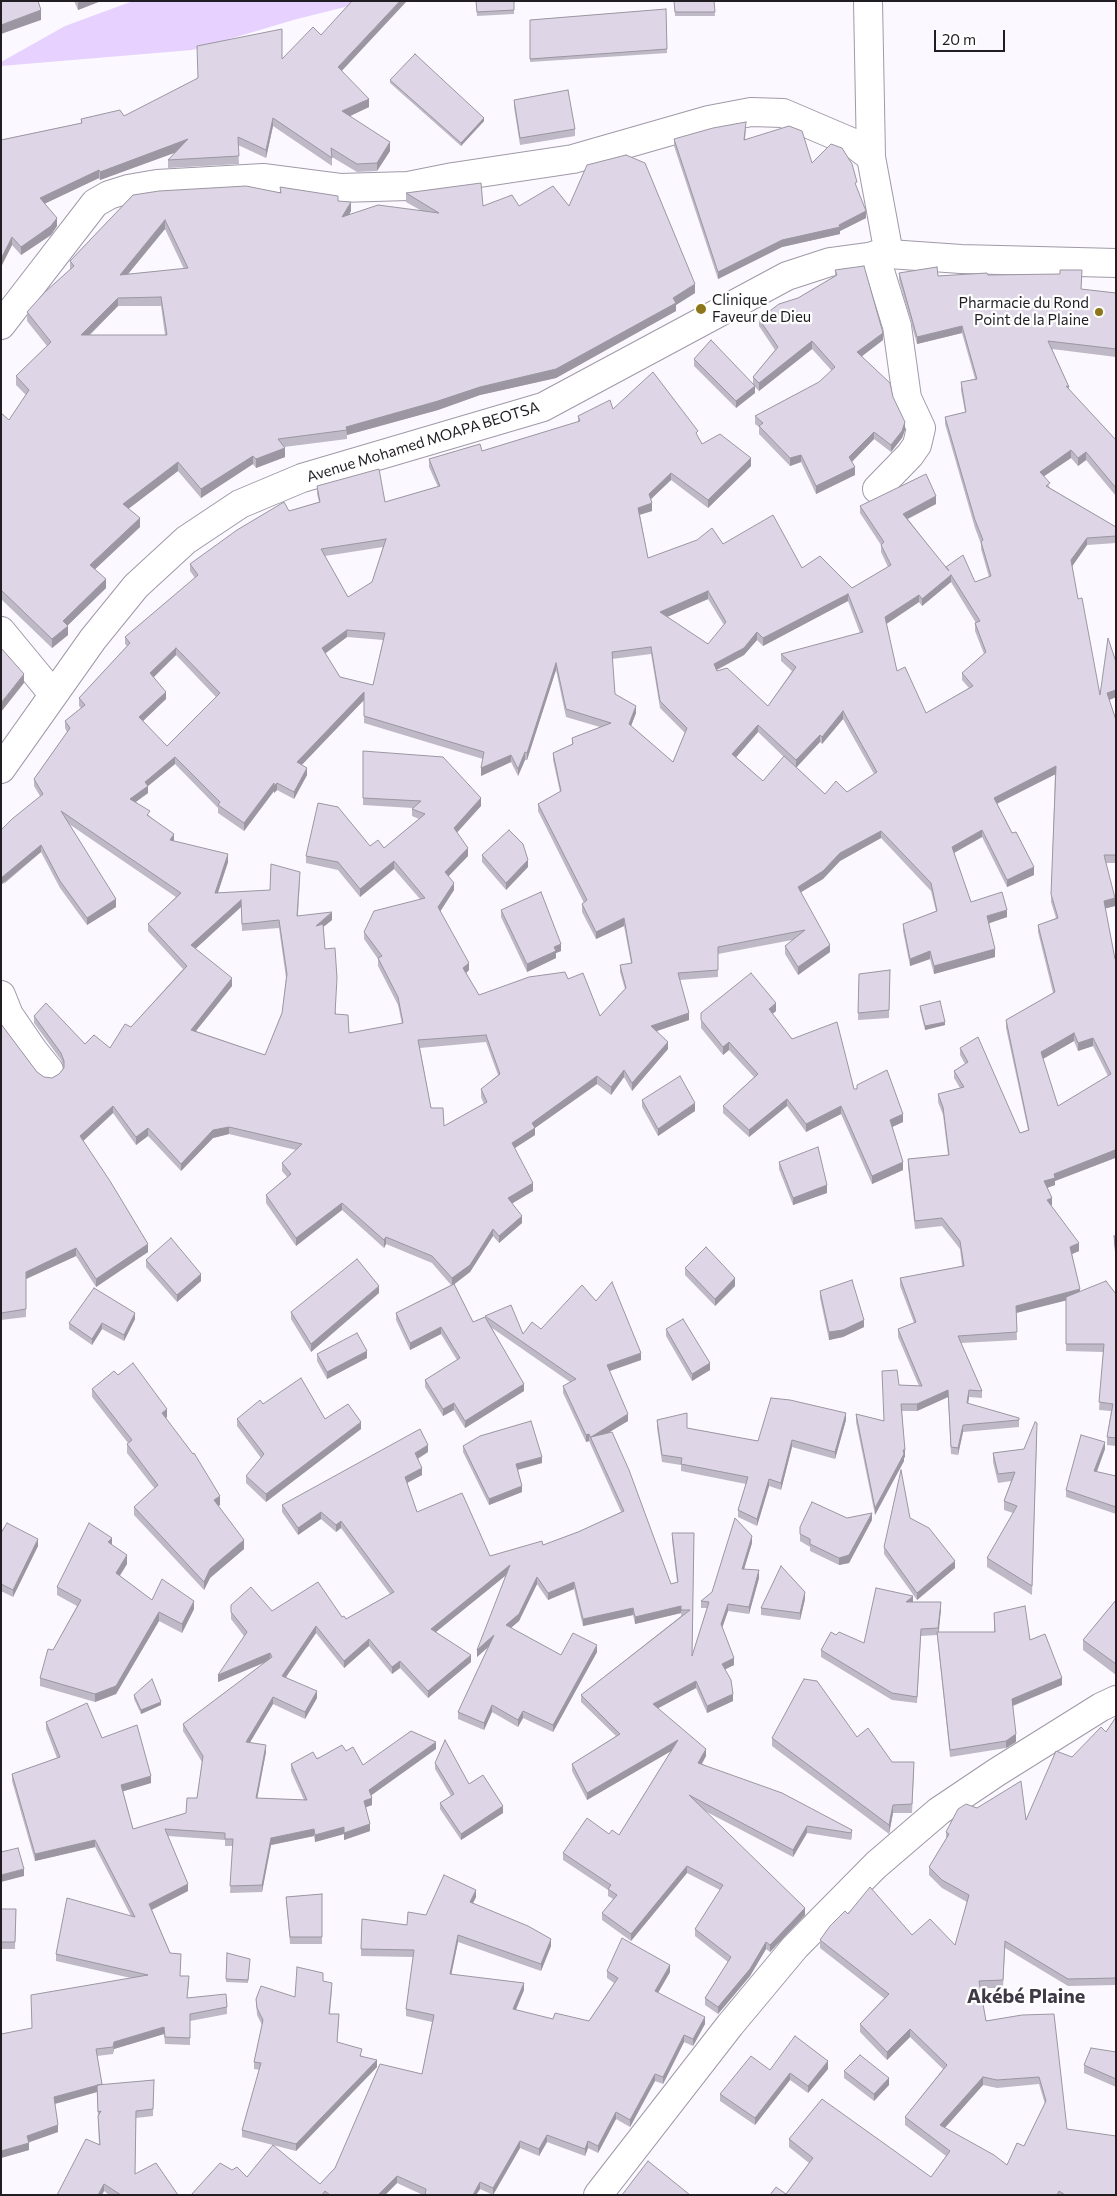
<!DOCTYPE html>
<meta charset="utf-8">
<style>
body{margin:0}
#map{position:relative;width:1117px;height:2196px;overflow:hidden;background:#fbf8ff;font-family:Commissioner,sans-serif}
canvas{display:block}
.frame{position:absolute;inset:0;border:2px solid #201d23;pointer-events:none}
.scale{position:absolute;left:934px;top:30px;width:71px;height:22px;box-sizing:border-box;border:2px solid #201d23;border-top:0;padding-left:6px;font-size:15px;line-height:18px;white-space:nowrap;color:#201d23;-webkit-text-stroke:4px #fff;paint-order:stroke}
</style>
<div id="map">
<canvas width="1117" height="2196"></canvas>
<div class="frame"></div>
<div class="scale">20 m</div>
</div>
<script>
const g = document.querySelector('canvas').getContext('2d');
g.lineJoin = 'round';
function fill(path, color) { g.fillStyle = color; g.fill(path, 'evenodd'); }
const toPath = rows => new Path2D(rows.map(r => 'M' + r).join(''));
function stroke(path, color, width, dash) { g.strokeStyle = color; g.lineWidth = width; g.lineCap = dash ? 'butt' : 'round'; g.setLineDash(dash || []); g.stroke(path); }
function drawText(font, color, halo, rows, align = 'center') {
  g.font = font + ' Commissioner,sans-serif'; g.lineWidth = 4.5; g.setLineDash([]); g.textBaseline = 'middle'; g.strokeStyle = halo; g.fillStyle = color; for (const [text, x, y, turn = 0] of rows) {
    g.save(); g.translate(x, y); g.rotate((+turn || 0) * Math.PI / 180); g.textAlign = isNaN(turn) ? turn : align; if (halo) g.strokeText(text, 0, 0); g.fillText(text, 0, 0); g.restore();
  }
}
fill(toPath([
 [133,1,357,1,353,5,297,19,192,50,1,66,1,62,65,26]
]), '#e7d2ff');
const minor = toPath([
 [868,1,871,157,889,254],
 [875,255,897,326,907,398,921,428,917,445,910,455,877,489],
 [1,325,95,203,109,195,128,189,157,184,263,178,340,188,408,186,453,177,573,159,709,120,751,112,783,113,851,142,871,157],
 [1,631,53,694],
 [1,995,9,1015,33,1050,49,1070],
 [598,2195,730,2025,795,1947,876,1865,939,1811,997,1772,1101,1707,1116,1700]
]);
const major = toPath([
 [1,769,93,639,136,586,186,540,240,504,302,478,543,407,787,276,830,262,889,254,961,259,1116,263]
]);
stroke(minor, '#a099a8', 30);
stroke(major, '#a099a8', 30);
stroke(minor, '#fff', 28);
stroke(major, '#fff', 28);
fill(toPath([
 [74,1,101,1,78,10],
 [476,1,514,1,514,14,477,16],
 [674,1,714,1,715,16,675,16],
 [666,9,667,53,530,62,530,20],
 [282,59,342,71,369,107,349,116,390,151,377,171,357,172,332,157,332,166,273,126,266,158,238,145,239,164,168,168,168,160,176,152,100,180,99,178,45,203,57,226,51,235,21,255,12,245,1,267,1,140,81,123,81,119,124,116],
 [390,80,484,121,461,146,390,83],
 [514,100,575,129,575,136,520,145,514,107],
 [746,129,745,140,812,163,857,189,866,218,840,231,840,234,782,247,718,279,674,146,674,139],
 [280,187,338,201,351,211,349,215,420,210,406,202,406,193,483,206,569,206,695,293,676,305,676,311,556,378,480,395,438,410,347,435,347,439,284,447,285,457,256,468,253,464,201,498,178,471,128,509,140,527,95,569,106,588,67,626,68,635,52,648,1,599,1,413,9,420,26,395,16,385,16,376,47,346,27,321,27,312,70,270,70,261,133,195,280,192],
 [165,229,184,269,127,274],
 [118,306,161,306,165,335,90,335],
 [835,270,883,340,862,356,893,397,905,430,902,438,891,452,874,439,851,462,855,475,816,494,801,462,790,466,759,434,759,427,755,424,755,416,819,382,832,371,812,349,759,391,755,387,755,393,736,408,694,366,694,359,753,384,753,377,775,350,759,326,759,319,798,298,835,276],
 [899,273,938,276,988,275,1082,278,1081,289,1116,293,1116,357,1052,349,1069,387,1069,390,1116,440,1116,496,1086,460,1078,466,1071,458,1044,476,1050,488,1116,527,1116,543,1087,545,1072,566,1078,599,1100,695,1116,662,1116,697,1109,700,1116,720,1116,863,1106,863,1115,906,1105,908,1115,959,1116,958,1116,1161,1115,1158,1055,1181,1055,1185,1047,1188,1051,1205,1079,1251,1072,1254,1080,1292,1116,1294,1116,1446,1107,1445,1107,1437,1111,1411,1099,1410,1103,1352,1066,1351,1066,1300,1016,1313,1017,1340,961,1343,982,1391,982,1398,969,1397,968,1404,1019,1418,1019,1427,963,1432,958,1455,951,1454,948,1397,917,1411,902,1411,905,1457,904,1458,904,1461,875,1515,856,1422,856,1414,884,1421,899,1385,919,1386,898,1337,898,1329,914,1323,900,1286,900,1278,962,1266,960,1249,942,1226,915,1229,908,1167,908,1159,948,1155,943,1115,938,1102,938,1094,960,1088,954,1078,954,1071,965,1064,960,1055,960,1048,1020,1133,1028,1130,1006,1028,1006,1020,1053,993,1038,932,1038,925,1056,918,1051,902,1055,774,997,804,1034,875,1007,887,982,837,954,853,971,902,1007,917,989,923,995,957,934,974,930,959,910,966,903,931,903,924,936,911,931,891,881,838,840,861,823,879,801,892,830,952,798,975,785,954,785,946,792,940,718,954,718,977,680,980,689,1020,657,1031,668,1049,632,1091,624,1077,611,1095,597,1084,535,1128,535,1135,514,1148,533,1191,512,1203,522,1223,499,1243,493,1236,470,1272,454,1284,473,1322,485,1317,523,1334,541,1329,641,1360,609,1371,628,1421,609,1432,671,1584,677,1582,672,1540,672,1533,694,1533,692,1656,707,1608,701,1608,701,1601,712,1592,752,1543,744,1569,759,1578,749,1614,728,1611,722,1628,734,1665,725,1669,733,1701,707,1713,696,1688,658,1708,706,1756,702,1764,852,1830,852,1837,851,1840,807,1833,793,1857,705,1811,805,1915,770,1952,766,1949,750,1976,718,2014,705,2005,705,1998,728,1962,695,1936,695,1929,720,1890,687,1873,631,1941,602,1920,602,1913,613,1899,608,1896,608,1890,563,1860,563,1853,609,1834,619,1835,671,1751,587,1800,572,1771,572,1764,616,1736,581,1702,581,1695,681,1616,681,1613,635,1624,633,1615,583,1626,574,1589,548,1600,537,1584,519,1621,511,1628,561,1655,597,1652,553,1732,523,1718,518,1727,492,1712,484,1730,458,1719,458,1712,489,1646,477,1657,506,1575,436,1632,471,1662,428,1698,400,1668,392,1674,369,1646,344,1668,316,1633,286,1677,317,1698,305,1719,273,1704,250,1742,266,1752,257,1798,304,1800,291,1771,291,1764,346,1751,363,1765,436,1749,371,1795,372,1805,366,1807,370,1831,344,1840,344,1834,315,1842,314,1836,271,1845,262,1892,230,1893,233,1846,225,1846,225,1840,168,1836,188,1891,152,1910,180,1976,189,1983,187,1998,227,2007,227,2014,190,2021,190,2045,165,2044,164,2034,114,2049,113,2054,97,2056,102,2085,154,2080,153,2116,136,2118,135,2174,178,2195,109,2195,104,2191,102,2195,57,2195,99,2145,97,2092,55,2104,58,2132,29,2142,29,2150,1,2158,32,2028,131,1978,56,1961,56,1954,131,1916,95,1847,35,1861,12,1781,12,1774,57,1758,46,1729,46,1722,102,1738,151,1783,123,1791,133,1829,186,1813,197,1798,202,1762,183,1731,183,1724,266,1662,218,1682,244,1636,231,1619,231,1605,272,1611,342,1617,346,1619,390,1594,341,1528,336,1532,321,1519,298,1535,282,1512,282,1505,428,1452,418,1459,422,1475,407,1483,417,1512,490,1556,543,1545,578,1532,621,1512,589,1441,586,1442,563,1393,563,1386,570,1382,492,1328,524,1391,465,1428,454,1410,443,1416,425,1387,425,1380,457,1360,441,1334,410,1350,396,1320,396,1313,451,1285,432,1263,386,1244,384,1248,342,1210,296,1246,266,1203,266,1195,287,1177,282,1171,282,1163,296,1150,229,1134,213,1138,181,1171,148,1136,136,1145,113,1113,83,1141,148,1252,96,1287,76,1256,26,1279,26,1317,1,1320,1,1024,37,1072,44,1077,52,1078,59,1074,64,1067,61,1060,34,1023,34,1016,85,1044,110,1048,131,1027,183,969,148,931,148,924,176,897,69,824,116,907,87,925,60,888,41,852,4,884,40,796,34,786,34,779,67,732,65,728,65,721,81,708,79,706,79,698,127,646,125,644,125,637,195,578,190,571,190,564,289,511,319,502,317,494,317,486,385,502,438,487,429,467,429,459,482,451,578,422,578,416,613,409,698,437,702,444,751,466,708,508,671,480,651,499,652,511,640,515,648,558,723,544,802,568,852,588,888,567,881,552,881,545,860,513,860,506,936,504,908,519,946,568,975,582,989,577,981,549,981,544,975,528,945,424,945,417,965,412,961,390,961,382,975,379,962,333,917,344,899,280],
 [383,547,372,582,348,597,325,556],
 [951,582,976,623,975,623,975,631,984,654,962,673,962,680,969,688,926,713,897,671,886,624,919,602,922,606],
 [708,599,724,625,708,644,667,617],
 [848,601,860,633,781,654,781,661,792,671,768,706,717,671,717,670,744,655,757,640,763,646],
 [347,637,383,640,373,685,340,677,325,653],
 [651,654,660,708,685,733,673,762,631,726,636,713,615,694,612,659],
 [176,655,216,697,167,746,142,721,166,699,153,677],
 [556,670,566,717,600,727,572,738,572,744,553,753,553,760,560,792,538,804,538,811,584,903,582,904,582,912,596,939,624,926,631,963,620,965,620,972,625,989,600,1016,568,979,479,995,466,973,469,970,440,911,454,890,448,876,468,856,456,832,481,806,363,751,363,805,413,808,412,809,412,816,419,819,384,848,370,846,306,856,306,863,338,870,360,897,394,869,420,899,364,932,364,939,378,959,378,966,398,1005,402,1024,349,1033,336,1014,325,949,323,927,332,920,298,916,300,879,270,890,218,893,228,862,174,841,136,802,148,793,148,786,175,764,218,808,218,813,244,831,274,791,274,793,277,790,294,799,307,775,301,765,364,700,364,723,483,759,481,776,511,762,518,776,525,760,527,760],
 [843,719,874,774,847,792,825,794,796,767,820,742,822,744],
 [758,732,784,757,763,781,736,757],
 [241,907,242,931,279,928,286,978,282,1013,265,1055,196,1031,232,986,195,949],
 [1074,1041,1078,1051,1093,1046,1108,1076,1058,1106,1043,1059],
 [486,1042,498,1075,481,1089,481,1097,484,1104,444,1126,431,1108,420,1048],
 [482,855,528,867,506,890,482,862],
 [501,910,561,951,556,953,556,958,527,972,501,917],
 [890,970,889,1018,858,1020,859,974],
 [920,1006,945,1025,925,1030,920,1010],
 [776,1011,772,1014,792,1039,854,1089,903,1122,892,1127,903,1170,872,1184,841,1114,806,1132,787,1106,749,1137,723,1113,723,1106,754,1077,729,1050,723,1055,701,1028,701,1013],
 [642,1100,695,1111,658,1136,642,1107],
 [779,1162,827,1193,793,1205,779,1169],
 [1114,1236,1116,1236,1116,1260,1114,1244],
 [146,1260,201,1281,177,1302,146,1267],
 [685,1268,735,1286,715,1306,685,1275],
 [820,1291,864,1327,843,1337,829,1340,820,1298],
 [379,1293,311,1352,291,1319,291,1312],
 [135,1319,124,1341,102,1329,92,1345,69,1329,69,1323],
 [666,1329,710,1370,692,1381,666,1336],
 [317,1354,367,1358,327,1379,317,1361],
 [92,1389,167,1417,166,1418,220,1505,218,1506,244,1549,210,1578,204,1590,134,1515,134,1507,155,1489,127,1453,127,1444,128,1443,92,1397],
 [263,1404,361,1429,266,1502,246,1483,246,1476,261,1458,237,1426,237,1419],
 [657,1420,687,1428,758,1441,846,1420,835,1459,792,1447,781,1490,769,1486,757,1526,738,1517,738,1510,746,1484,681,1471,681,1465,662,1462,657,1428],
 [1037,1432,1032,1595,987,1567,987,1558,1013,1513,1004,1510,1004,1501,1011,1481,998,1483,993,1462,993,1453,1024,1449],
 [463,1446,542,1463,518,1470,522,1492,489,1505,463,1452],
 [1105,1449,1097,1472,1116,1476,1116,1514,1066,1497,1066,1490],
 [910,1518,955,1568,917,1600,884,1554,884,1547],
 [872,1520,849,1563,839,1565,810,1551,810,1547,800,1541,800,1527],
 [1,1533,38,1546,13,1597,1,1591],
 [112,1545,127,1564,120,1576,152,1600,194,1609,182,1633,159,1621,116,1694,95,1702,40,1686,40,1678,53,1650,77,1606,57,1595,57,1587],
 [805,1599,800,1620,761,1615,761,1608],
 [1116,1600,1116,1675,1083,1650,1083,1640],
 [913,1602,941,1609,939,1632,994,1632,994,1613,1030,1640,1062,1685,1013,1706,1016,1742,1006,1748,950,1757,937,1635,921,1636,917,1703,892,1700,821,1657,821,1650,836,1635,864,1643],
 [134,1695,161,1705,141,1714,134,1699],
 [1116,1717,1116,1985,1068,1986,1005,1948,1003,1988,980,1988,986,2021,1022,2015,1067,2129,1116,2195,770,2195,786,2194,809,2163,789,2147,789,2139,931,2177,946,2156,905,2125,905,2117,943,2069,910,2037,887,2060,860,2032,860,2024,884,1998,820,1948,820,1940,848,1914,912,1935,955,1945,967,1902,942,1888,929,1875,929,1867,946,1839,946,1832,977,1808,1026,1820,1072,1757,1106,1732],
 [1039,2084,1045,2104,1024,2146,1007,2165,945,2128,983,2085,997,2088],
 [857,1737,892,1762,914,1770,912,1813,893,1813,889,1834,772,1746,772,1738],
 [435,1763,469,1784,503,1813,461,1840,440,1809,440,1803,451,1796,435,1769],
 [322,1894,322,1944,290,1944,286,1897],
 [476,1897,473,1903,551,1946,541,1971,458,1942,451,1974,524,1990,516,2010,553,2019,589,2021,614,1983,607,1978,607,1971,670,1972,658,1993,705,2024,693,2046,684,2042,663,2084,655,2081,630,2127,616,2119,598,2153,588,2148,585,2156,547,2142,539,2156,520,2148,493,2195,480,2189,476,2195,423,2195,397,2183,385,2195,191,2195,232,2170,247,2177,320,2184,422,2074,432,2022,406,2016,406,2009,413,1957,361,1956,361,1949,426,1915],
 [1,1909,16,1909,15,1949,1,1949],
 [250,1962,248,1983,226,1982,226,1979],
 [323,1981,332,1989,330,2014,339,2021,337,2043,362,2056,377,2067,296,2151,242,2137,242,2130,260,2070,254,2069,254,2062,262,2025,257,2015,256,1999,295,1997],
 [1116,2052,1116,2087,1084,2073,1084,2065],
 [828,2069,808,2093,790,2080,755,2125,720,2101,720,2094,770,2070],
 [844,2071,889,2085,874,2101,844,2078]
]), '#bfb8c6');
fill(toPath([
 [81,1,101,1,78,10,78,3],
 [400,1,407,1,338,75,338,67],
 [41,10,41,20,1,34,1,25],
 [369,99,369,107,342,120,342,111],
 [273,118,273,126,266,158,266,150],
 [484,118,484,121,461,146,461,143],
 [188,139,188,148,100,180,100,172],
 [390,142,390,151,377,171,377,163],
 [99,170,99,178,40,206,40,198],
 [351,202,351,211,342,226,342,217],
 [866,211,866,218,840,231,840,234,782,247,718,279,718,272,782,240,839,225],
 [57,218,57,226,51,235,21,255,21,247],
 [165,220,165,229,120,284,120,275],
 [12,237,12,245,1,267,1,259],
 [695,284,695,293,676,305,676,311,556,378,480,395,438,410,347,435,346,427,673,298],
 [118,298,118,306,81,343,81,335],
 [962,326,962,333,917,344,917,337],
 [883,333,883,340,857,360,857,352],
 [812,341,812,349,759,391,759,383],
 [755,386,755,393,736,408,736,401],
 [905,422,905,430,902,438,891,452,891,445],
 [874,432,874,439,849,465,849,457],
 [285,448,285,457,256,468,256,459],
 [1071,450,1071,458,1040,479,1040,472],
 [1086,452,1086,460,1078,466,1078,458],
 [801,455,801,462,790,466,790,458],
 [253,456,253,464,201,498,201,489],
 [751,458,751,466,708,508,708,500],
 [178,462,178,471,123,513,123,504],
 [855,467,855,475,816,494,816,486],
 [671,473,671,480,649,501,649,494],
 [936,496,936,504,903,521,903,514],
 [652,503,652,511,638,515,638,508],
 [140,518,140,527,90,574,90,565],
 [1087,538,1087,545,1071,568,1071,560],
 [951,575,951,582,922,606,922,599],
 [106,579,106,588,63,630,63,621],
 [708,591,708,599,660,620,660,612],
 [848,594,848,601,763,646,763,638],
 [919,595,919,602,885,625,885,617],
 [68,626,68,635,52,648,52,639],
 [347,630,347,637,322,656,322,648],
 [757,632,757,640,744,655,714,671,714,664],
 [176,648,176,655,150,681,150,673],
 [556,663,556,670,527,760,527,753],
 [24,674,24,683,1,712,1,703],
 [1116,690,1116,697,1107,701,1107,693],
 [166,692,166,699,139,725,139,717],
 [364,692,364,700,297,770,297,762],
 [636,706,636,713,629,731,629,724],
 [843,711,843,719,822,744,822,737],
 [758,725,758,732,732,762,732,754],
 [820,735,820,742,796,768,796,760],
 [525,752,525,760,518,776,518,769],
 [511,755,511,762,481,776,481,768],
 [175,757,175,764,148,786,148,793,130,806,130,799,145,782],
 [1056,766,1056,774,994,805,994,798],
 [307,768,307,775,294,799,294,792],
 [274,783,277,783,277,790,274,793,274,791,244,831,244,823],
 [481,798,481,806,454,836,454,828],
 [982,830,982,837,952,854,952,847],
 [881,831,881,838,840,861,823,879,798,894,798,887,840,853],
 [174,834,174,841,170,840],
 [41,845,41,852,1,885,1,878],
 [468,848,468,856,445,880,445,872],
 [228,854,228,862,215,901,215,893],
 [528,860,528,867,506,890,506,883],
 [394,861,394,869,360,897,360,889],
 [1034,867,1034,875,1007,887,1007,880],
 [454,883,454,890,438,915,438,907],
 [1115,898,1115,906,1104,909,1104,901],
 [116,899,116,907,87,925,87,918],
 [241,900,241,907,191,953,191,945],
 [1007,910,1007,917,987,924,987,916],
 [332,912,332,920,316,933,316,926],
 [624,918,624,926,596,939,596,932],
 [561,944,561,951,556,953,556,958,527,972,527,964,554,947],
 [830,945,830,952,798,975,798,967],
 [995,949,995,957,934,974,934,966],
 [930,951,930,959,910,966,910,959],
 [469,963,469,970,463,976,463,968],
 [232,978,232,986,191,1037,191,1030],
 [776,1003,776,1011,769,1017,769,1009],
 [689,1013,689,1020,651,1033,651,1026],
 [945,1022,945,1025,925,1030,925,1026],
 [1074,1033,1074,1041,1041,1060,1041,1052],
 [1093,1038,1093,1046,1078,1051,1078,1043],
 [668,1042,668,1049,632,1091,632,1083],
 [729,1042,729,1050,723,1055,723,1047],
 [624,1070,624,1077,611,1095,611,1087],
 [597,1076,597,1084,535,1128,535,1135,512,1150,512,1143,532,1123],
 [787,1099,787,1106,749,1137,749,1130],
 [695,1103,695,1111,658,1136,658,1129],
 [113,1106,113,1113,80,1144,80,1136],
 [841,1106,841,1114,806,1132,806,1124],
 [903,1114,903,1122,890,1128,890,1120],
 [229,1127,229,1134,213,1138,181,1171,181,1164,213,1130],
 [148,1128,148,1136,136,1145,136,1137],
 [1115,1150,1115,1158,1055,1181,1055,1185,1044,1189,1044,1181,1054,1174],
 [903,1162,903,1170,872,1184,872,1176],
 [533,1183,533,1191,508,1206,508,1198],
 [827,1185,827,1193,793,1205,793,1198],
 [1052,1198,1052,1205,1047,1207,1047,1200],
 [342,1203,342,1210,296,1246,296,1238],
 [522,1216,522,1223,499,1243,499,1236],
 [493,1229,493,1236,470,1272,452,1286,452,1278],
 [386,1237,386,1244,384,1248,384,1240],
 [1079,1243,1079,1251,1070,1255,1070,1247],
 [148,1244,148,1252,96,1287,96,1279],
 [76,1248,76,1256,26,1279,26,1272],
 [201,1274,201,1281,177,1302,177,1295],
 [735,1278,735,1286,715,1306,715,1299],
 [379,1286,379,1293,311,1352,311,1344],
 [1080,1289,1080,1297,1016,1313,1016,1306],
 [135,1313,135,1319,124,1341,124,1335],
 [864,1320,864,1327,843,1337,829,1340,829,1332],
 [102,1323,102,1329,92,1345,92,1339],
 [441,1327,441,1334,410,1350,410,1343],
 [367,1351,367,1358,327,1379,327,1372],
 [641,1353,641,1360,607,1372,607,1365],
 [710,1363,710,1370,692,1381,692,1374],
 [524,1384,524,1391,465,1428,465,1421],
 [948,1390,948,1397,917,1411,917,1404],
 [969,1390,969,1397,967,1411,967,1403],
 [454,1403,454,1410,443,1416,443,1409],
 [167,1409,167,1417,162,1421,162,1413],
 [846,1413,846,1420,835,1459,835,1452],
 [628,1414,628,1421,593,1442,591,1437],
 [361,1422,361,1429,266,1502,266,1494],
 [963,1425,963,1432,958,1455,958,1448],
 [589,1434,589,1441,586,1442,586,1435],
 [792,1440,792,1447,781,1490,781,1483],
 [1105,1442,1105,1449,1094,1478,1094,1471],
 [428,1445,428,1452,415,1460,415,1453],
 [903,1450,905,1450,905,1457,904,1458,904,1461,875,1515,875,1508],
 [542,1457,542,1463,516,1470,516,1464],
 [422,1468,422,1475,405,1484,405,1477],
 [769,1479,769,1486,757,1526,757,1519],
 [522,1486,522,1492,489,1505,489,1499],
 [220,1496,220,1505,214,1508,214,1500],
 [321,1512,321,1519,298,1535,298,1528],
 [872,1513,872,1520,849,1563,839,1565,839,1558],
 [341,1521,341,1528,336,1532,336,1525],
 [752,1536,752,1543,742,1576,742,1569],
 [112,1538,112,1546,108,1542],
 [38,1539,38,1546,13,1597,13,1590],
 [244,1540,244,1549,210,1578,204,1590,204,1582,210,1569],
 [127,1555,127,1564,116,1581,116,1573],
 [955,1561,955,1568,917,1600,917,1593],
 [510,1565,510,1572,431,1636,431,1629],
 [759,1570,759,1578,749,1614,749,1607],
 [537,1577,537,1584,519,1621,506,1632,506,1625],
 [574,1582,574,1589,548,1600,548,1593],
 [805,1592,805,1599,800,1620,800,1613],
 [913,1596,913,1603,906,1602],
 [194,1601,194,1609,182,1633,182,1624],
 [941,1602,941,1609,938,1635,938,1628],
 [728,1604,728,1611,721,1631,721,1624],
 [681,1606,681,1613,635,1624,635,1617],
 [633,1608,633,1615,583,1626,583,1619],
 [159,1612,159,1621,116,1694,95,1702,95,1694],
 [316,1626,316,1633,282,1683,282,1676],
 [494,1635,494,1642,477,1657,477,1650],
 [369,1639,369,1646,344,1668,344,1661],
 [597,1645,597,1652,553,1732,553,1725],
 [270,1653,270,1660,218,1682,218,1675],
 [471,1655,471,1662,428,1698,428,1691],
 [734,1658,734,1665,722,1671,722,1664],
 [400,1661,400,1668,392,1674,392,1667],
 [1062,1678,1062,1685,1012,1706,1012,1699],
 [696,1681,696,1688,653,1711,653,1704],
 [317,1691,317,1698,305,1719,305,1712],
 [733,1694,733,1701,707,1713,707,1706],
 [273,1697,273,1704,246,1749,246,1742],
 [161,1702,161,1705,141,1714,141,1710],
 [492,1705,492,1712,484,1730,484,1723],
 [523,1711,523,1718,518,1727,518,1720],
 [1016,1734,1016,1742,1006,1748,1006,1741],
 [678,1740,678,1747,587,1800,587,1793],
 [436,1742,436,1749,369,1797,369,1790],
 [266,1745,266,1752,256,1805,256,1798],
 [706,1749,706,1756,698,1770,698,1763],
 [151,1776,151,1783,121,1792,121,1785],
 [372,1798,372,1805,364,1808,364,1801],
 [893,1805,893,1813,889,1834,889,1825],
 [503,1806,503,1813,461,1840,461,1834],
 [370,1824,370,1831,344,1840,344,1834,315,1842,315,1835,344,1827],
 [807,1826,807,1833,793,1857,793,1850],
 [314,1829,314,1836,271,1845,262,1892,262,1885,271,1838],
 [95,1840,95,1847,35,1861,35,1854],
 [687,1866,687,1873,631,1941,631,1934],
 [24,1869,24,1876,1,1882,1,1875],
 [188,1884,188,1891,149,1911,149,1904],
 [476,1890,476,1897,470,1909,470,1902],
 [805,1908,805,1915,770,1952,770,1945],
 [458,1935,458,1942,450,1981,450,1974],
 [551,1939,551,1946,541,1971,541,1964],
 [766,1942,766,1949,750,1976,718,2014,718,2007],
 [670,1965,670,1972,655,1998,655,1991],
 [524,1983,524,1990,513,2016,513,2009],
 [705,2017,705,2024,693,2046,693,2039],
 [164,2027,164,2034,114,2049,113,2054,114,2042],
 [910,2029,910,2037,887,2060,887,2052],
 [684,2035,684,2042,663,2084,663,2077],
 [377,2060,377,2067,296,2151,296,2144],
 [828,2061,828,2069,808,2093,808,2086],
 [790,2073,790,2080,755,2125,755,2118],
 [655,2074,655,2081,630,2127,630,2120],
 [983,2077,983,2085,940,2133,940,2125],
 [889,2078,889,2085,874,2101,874,2094],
 [97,2085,97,2092,54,2104,54,2097],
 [616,2112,616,2119,598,2153,598,2146],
 [58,2125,58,2132,27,2143,27,2136],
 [547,2135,547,2142,539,2156,539,2149],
 [520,2141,520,2148,493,2195,493,2188],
 [588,2141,588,2148,585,2156,585,2149],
 [29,2143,29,2150,1,2158,1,2151],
 [397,2176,397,2183,385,2195,378,2195],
 [480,2182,480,2189,476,2195,473,2195],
 [104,2184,104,2191,102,2195,98,2195]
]), '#9b96a1');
const building = toPath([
 [1,1,38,1,41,10,1,25,1,1],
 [352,1,400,1,338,67,369,99,342,111,390,142,377,163,357,164,331,148,332,158,273,118,266,150,238,137,239,156,168,160,188,139,100,172,99,170,40,198,57,218,51,226,21,247,12,237,1,259,1,140,82,123,81,119,120,110,124,116,198,78,197,46,282,29,282,59,313,27,321,35,352,1],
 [476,1,514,1,514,10,477,12,476,1],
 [674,1,714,1,715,12,675,12,674,1],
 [666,9,667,49,530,59,530,20,666,9],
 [415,54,484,118,461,143,390,80,415,54],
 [568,90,575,129,520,138,514,100,568,90],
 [746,122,744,140,789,126,802,131,812,163,831,144,842,148,852,164,857,182,855,183,866,211,839,225,840,227,782,240,718,272,674,139,713,128,746,122],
 [626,155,645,163,695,284,673,298,676,303,556,369,480,387,438,401,346,427,347,430,278,439,285,448,256,459,253,456,201,489,178,462,123,504,140,518,90,565,106,579,63,621,68,626,52,639,1,590,1,413,9,420,29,390,16,376,51,342,27,312,45,292,74,266,70,261,133,195,159,191,246,186,281,193,280,187,338,196,338,201,351,202,342,217,378,205,439,213,406,193,481,183,483,206,512,195,519,206,553,186,569,206,587,165,626,155],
 [165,220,188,268,120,275,165,220],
 [161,297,167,335,81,335,118,298,161,297],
 [864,266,883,333,857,352,890,383,893,397,905,422,902,431,891,445,874,432,849,457,855,467,816,486,801,455,790,458,759,426,763,423,755,416,819,382,835,367,812,341,759,383,753,377,778,347,759,319,779,304,798,298,837,275,835,270,864,266],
 [937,267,938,276,987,273,988,275,1060,274,1060,270,1082,270,1081,289,1116,293,1116,349,1048,341,1069,387,1066,386,1116,440,1116,488,1086,452,1078,458,1071,450,1040,472,1050,483,1046,486,1116,527,1116,536,1087,538,1071,560,1078,599,1082,598,1100,695,1108,638,1116,662,1116,690,1107,693,1116,720,1116,855,1104,855,1115,898,1104,901,1115,959,1116,958,1116,1154,1115,1150,1054,1174,1055,1178,1044,1181,1052,1198,1047,1200,1079,1243,1070,1247,1080,1289,1016,1306,1017,1332,958,1336,982,1391,969,1390,967,1403,1019,1418,1019,1420,963,1425,958,1448,951,1447,948,1390,917,1404,901,1404,905,1450,903,1450,904,1454,875,1508,856,1414,884,1421,882,1371,897,1370,899,1385,922,1386,898,1329,916,1322,900,1278,964,1266,960,1241,942,1218,915,1221,908,1159,949,1155,943,1107,938,1094,964,1087,954,1071,968,1062,960,1048,978,1037,1020,1133,1029,1130,1006,1020,1055,992,1038,925,1058,918,1051,894,1056,766,994,798,1012,833,1016,832,1034,867,1007,880,982,830,952,847,971,902,1002,892,1007,910,987,916,995,949,934,966,930,951,910,959,903,924,937,911,931,883,881,831,840,853,823,871,798,887,830,945,798,967,785,946,805,930,718,947,718,970,678,973,689,1013,651,1026,668,1042,632,1083,624,1070,611,1087,597,1076,532,1123,535,1128,512,1143,533,1183,508,1198,522,1216,499,1236,493,1229,470,1265,452,1278,432,1256,386,1237,384,1240,342,1203,296,1238,266,1195,291,1174,282,1163,302,1144,229,1127,213,1130,181,1164,148,1128,136,1137,113,1106,80,1136,110,1181,148,1244,96,1279,76,1248,26,1272,26,1309,1,1313,1,1024,37,1072,44,1077,52,1078,59,1074,64,1068,64,1061,61,1053,34,1016,46,1003,85,1044,94,1035,110,1048,125,1024,131,1027,187,966,148,924,181,893,61,811,116,899,87,918,60,881,41,845,1,878,1,830,12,819,43,794,34,779,70,728,65,721,85,705,79,698,130,643,125,637,198,575,190,564,237,530,284,502,289,511,320,502,317,486,379,469,385,502,440,486,429,459,480,444,482,451,580,421,578,416,610,400,613,409,653,372,698,431,696,433,702,444,720,434,751,458,708,500,671,473,649,494,652,503,638,508,648,558,697,540,712,528,723,544,773,515,802,568,820,556,852,588,891,565,881,545,884,542,860,506,926,474,936,496,903,514,949,571,946,567,963,555,975,582,991,576,981,542,983,540,975,520,945,417,966,412,961,382,977,379,962,326,917,337,899,273,937,267],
 [386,539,372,582,348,597,321,549,386,539],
 [951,575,980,621,975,623,986,652,962,673,973,686,926,713,905,667,897,671,885,617,919,595,922,599,951,575],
 [708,591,726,622,708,644,660,612,708,591],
 [848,594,863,632,781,654,796,667,768,706,727,668,717,671,714,664,744,648,757,632,763,638,848,594],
 [347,630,385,633,373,685,340,677,322,648,347,630],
 [651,647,660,701,687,728,673,762,629,724,636,706,615,694,612,652,651,647],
 [176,648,220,693,167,746,139,717,166,692,150,673,176,648],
 [556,663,566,709,611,723,572,738,573,744,553,753,561,791,538,804,587,900,582,904,596,932,624,918,632,963,620,965,626,988,600,1016,583,973,568,979,565,972,529,977,479,995,463,968,469,963,438,907,454,883,445,872,468,848,454,828,481,798,443,757,363,751,363,798,421,801,412,809,425,814,384,848,378,840,370,846,338,807,318,803,306,856,338,862,360,889,394,861,425,898,374,911,364,932,382,956,378,958,398,997,403,1023,349,1033,348,1015,335,1014,337,978,335,948,325,949,323,924,316,926,332,912,297,916,300,872,271,864,270,890,215,893,228,854,170,840,174,834,147,815,150,811,130,799,148,786,145,782,175,757,220,802,218,805,244,823,274,783,274,786,277,783,294,792,307,768,297,762,364,692,364,716,484,752,481,768,511,755,518,769,525,752,527,753,556,663],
 [843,711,877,772,847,792,836,781,825,794,784,756,763,781,732,754,758,725,796,760,820,735,822,737,843,711],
 [241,900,242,924,279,920,287,974,282,1013,265,1055,191,1030,232,978,191,945,241,900],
 [1074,1033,1078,1043,1093,1038,1111,1074,1058,1106,1041,1052,1074,1033],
 [486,1035,500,1074,481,1089,487,1102,444,1126,443,1108,431,1108,418,1040,486,1035],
 [711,340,755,386,736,401,694,359,711,340],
 [1,648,24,674,1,703,1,648],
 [509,830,523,844,528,860,506,883,482,855,509,830],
 [541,892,561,944,554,947,556,951,527,964,501,910,541,892],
 [890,970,889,1010,858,1013,859,974,890,970],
 [751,973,776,1003,769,1009,792,1039,837,1022,854,1089,857,1089,857,1085,887,1070,903,1114,890,1120,903,1162,872,1176,841,1106,806,1124,787,1099,749,1130,723,1106,758,1074,729,1042,723,1047,701,1020,701,1013,751,973],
 [940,1001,945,1022,925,1026,920,1006,940,1001],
 [680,1076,695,1103,658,1129,642,1100,680,1076],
 [818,1147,827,1185,793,1198,779,1162,818,1147],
 [1114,1236,1116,1236,1116,1253,1114,1236],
 [171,1238,201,1274,177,1295,146,1260,171,1238],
 [706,1247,735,1278,715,1299,685,1268,706,1247],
 [357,1259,379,1286,311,1344,291,1312,357,1259],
 [852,1280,864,1320,843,1330,829,1332,820,1291,852,1280],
 [1106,1281,1116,1294,1116,1438,1107,1437,1113,1404,1099,1402,1104,1344,1066,1344,1066,1297,1106,1281],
 [612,1282,641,1353,607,1365,628,1414,591,1437,612,1432,629,1470,671,1584,678,1582,672,1533,694,1533,692,1656,709,1602,701,1601,712,1592,735,1518,752,1536,742,1569,759,1570,749,1607,728,1604,721,1624,734,1658,722,1664,731,1680,733,1694,707,1706,696,1681,653,1704,706,1749,698,1763,782,1793,852,1830,851,1833,807,1826,793,1850,689,1795,805,1908,770,1945,766,1942,750,1969,718,2007,705,1998,731,1957,695,1929,723,1885,687,1866,631,1934,602,1913,617,1895,608,1889,611,1885,563,1853,587,1818,609,1834,612,1830,619,1835,678,1740,587,1793,572,1764,620,1734,581,1695,690,1610,681,1610,681,1606,635,1617,633,1608,583,1619,574,1582,548,1593,537,1577,519,1614,506,1625,561,1655,573,1633,597,1645,553,1725,523,1711,518,1720,492,1705,484,1723,458,1712,494,1635,477,1650,510,1565,431,1629,471,1655,428,1691,400,1661,392,1667,369,1639,344,1661,316,1626,282,1676,317,1691,305,1712,273,1697,246,1742,266,1745,256,1798,307,1800,291,1764,313,1752,317,1759,342,1745,346,1751,353,1747,363,1765,411,1731,436,1742,369,1790,372,1798,364,1801,370,1824,344,1833,344,1827,315,1835,314,1829,271,1838,262,1885,230,1886,233,1839,225,1839,225,1833,165,1829,188,1884,149,1904,170,1953,181,1954,180,1976,189,1976,187,1998,226,1994,227,2007,190,2014,190,2038,165,2037,164,2027,114,2042,113,2047,96,2049,102,2084,54,2097,58,2125,27,2136,29,2143,1,2151,1,2034,32,2028,31,1995,148,1975,56,1954,67,1898,135,1917,95,1840,35,1854,12,1774,60,1757,46,1722,87,1703,102,1738,137,1725,151,1776,121,1785,133,1829,186,1813,187,1798,197,1798,203,1756,183,1724,272,1657,270,1653,218,1675,247,1632,231,1612,231,1605,251,1587,272,1611,318,1582,342,1617,344,1616,346,1619,394,1592,341,1521,336,1525,321,1512,298,1528,282,1505,420,1429,428,1445,415,1453,422,1468,405,1477,417,1512,462,1493,490,1556,542,1541,543,1545,578,1532,624,1511,589,1434,586,1435,563,1386,576,1379,485,1316,511,1305,523,1334,532,1322,541,1329,582,1285,596,1301,612,1282],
 [454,1284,473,1322,485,1317,524,1384,465,1421,454,1403,443,1409,425,1380,460,1358,441,1327,410,1343,396,1313,454,1284],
 [94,1288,135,1313,124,1335,102,1323,92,1339,69,1323,94,1288],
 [683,1319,710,1363,692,1374,666,1329,683,1319],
 [357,1333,367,1351,327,1372,317,1354,357,1333],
 [133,1363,167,1409,162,1413,193,1454,194,1453,220,1496,214,1500,244,1540,210,1569,204,1582,134,1507,158,1485,127,1444,132,1440,92,1389,114,1371,118,1375,133,1363],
 [301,1378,325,1419,348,1404,361,1422,266,1494,246,1476,264,1454,237,1419,260,1400,263,1404,301,1378],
 [771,1398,790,1400,846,1413,835,1452,792,1440,781,1483,769,1479,757,1519,738,1510,748,1477,681,1464,682,1458,662,1455,657,1420,687,1413,687,1428,758,1441,771,1398],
 [531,1421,542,1457,516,1464,522,1486,489,1499,463,1446,480,1436,531,1421],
 [1035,1422,1037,1423,1032,1586,987,1558,1017,1506,1004,1501,1015,1472,998,1474,993,1453,1024,1449,1035,1422],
 [1081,1435,1105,1442,1094,1471,1116,1476,1116,1507,1066,1490,1081,1435],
 [901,1470,910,1518,929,1528,955,1561,917,1593,884,1547,901,1470],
 [812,1502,847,1518,872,1513,849,1555,839,1558,810,1544,810,1539,800,1534,800,1527,812,1502],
 [7,1523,38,1539,13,1590,1,1584,1,1533,7,1523],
 [89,1523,112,1538,108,1542,127,1555,116,1573,152,1600,162,1579,194,1601,182,1624,159,1612,116,1686,95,1694,40,1678,48,1649,53,1650,81,1600,57,1587,89,1523],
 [781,1566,805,1592,800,1613,761,1608,781,1566],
 [876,1588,913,1596,906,1602,941,1602,938,1628,921,1629,917,1697,892,1693,821,1650,831,1632,836,1635,839,1632,864,1643,876,1588],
 [1116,1600,1116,1664,1083,1640,1116,1600],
 [1025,1606,1030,1640,1045,1634,1062,1678,1012,1699,1016,1734,1006,1741,950,1750,937,1632,995,1632,994,1613,1025,1606],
 [152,1679,161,1702,141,1710,134,1695,152,1679],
 [804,1679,817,1681,857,1737,868,1728,892,1762,914,1762,912,1804,893,1805,889,1825,772,1738,804,1679],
 [1116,1717,1116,1978,1068,1979,1005,1941,1003,1980,979,1981,986,2021,1022,2015,1054,2014,1067,2129,1116,2136,1116,2195,1065,2195,1059,2191,1057,2195,770,2195,776,2187,786,2194,813,2158,789,2139,822,2099,931,2177,950,2151,905,2117,947,2065,910,2029,887,2052,860,2024,889,1994,820,1940,830,1926,845,1911,848,1914,870,1887,912,1935,930,1919,955,1945,969,1895,942,1880,929,1867,949,1834,946,1832,958,1809,966,1804,977,1808,1021,1781,1026,1820,1056,1751,1072,1757,1101,1727,1106,1732,1116,1717],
 [983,2077,997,2080,1039,2077,1046,2101,1024,2146,1017,2143,1007,2165,994,2155,940,2125,983,2077],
 [445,1740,469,1784,483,1775,503,1806,461,1834,440,1803,454,1794,435,1763,445,1740],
 [18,1848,24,1869,1,1875,1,1852,18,1848],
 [444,1875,476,1890,470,1902,528,1926,551,1939,541,1964,458,1935,450,1974,524,1983,513,2009,553,2019,555,2013,589,2021,618,1978,607,1971,622,1938,670,1965,655,1991,705,2017,693,2039,684,2035,663,2077,655,2074,630,2120,616,2112,598,2146,588,2141,585,2149,547,2135,539,2149,520,2141,493,2188,480,2182,473,2195,425,2195,426,2189,397,2176,378,2195,330,2195,325,2191,322,2195,191,2195,220,2163,232,2170,237,2167,247,2177,273,2145,320,2184,335,2168,380,2064,422,2074,434,2015,406,2009,414,1950,361,1949,362,1919,407,1925,408,1912,426,1915,444,1875],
 [322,1894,322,1937,290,1937,286,1897,322,1894],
 [1,1909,16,1909,15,1942,1,1942,1,1909],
 [227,1953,250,1959,248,1980,226,1979,227,1953],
 [297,1967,323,1973,323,1981,332,1983,329,2014,339,2014,337,2042,362,2049,360,2056,377,2060,296,2144,242,2130,261,2063,254,2062,263,2020,257,2008,256,1999,261,1986,295,1997,297,1967],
 [795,2036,828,2061,808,2086,790,2073,755,2118,720,2094,751,2056,770,2070,795,2036],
 [1091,2048,1116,2052,1116,2079,1084,2065,1091,2048],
 [860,2055,889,2078,874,2094,844,2071,860,2055],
 [154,2080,153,2109,136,2111,135,2174,156,2163,178,2195,121,2195,104,2184,98,2195,57,2195,86,2139,100,2145,98,2116,101,2111,98,2112,97,2085,154,2080],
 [648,2161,690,2195,622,2195,648,2161]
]);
fill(building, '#ded6e6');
stroke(building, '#9b96a1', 1);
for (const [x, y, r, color] of [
 [701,309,6,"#8d7519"],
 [1099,312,5,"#8d7519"]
]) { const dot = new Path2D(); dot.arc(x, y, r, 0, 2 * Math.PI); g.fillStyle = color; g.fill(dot); stroke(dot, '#fff', 2); }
drawText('15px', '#201d23', '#fff', [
 ["Clinique",712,300],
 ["Faveur de Dieu",712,317],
 ["Pharmacie du Rond",1089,303,"right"],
 ["Point de la Plaine",1089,320,"right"]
], 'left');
drawText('15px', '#201d23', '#fff', [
 ["Avenue Mohamed MOAPA BEOTSA",423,442,-17]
]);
drawText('bold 20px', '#3f3946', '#fff', [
 ["Akébé Plaine",1026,1996]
]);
</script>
